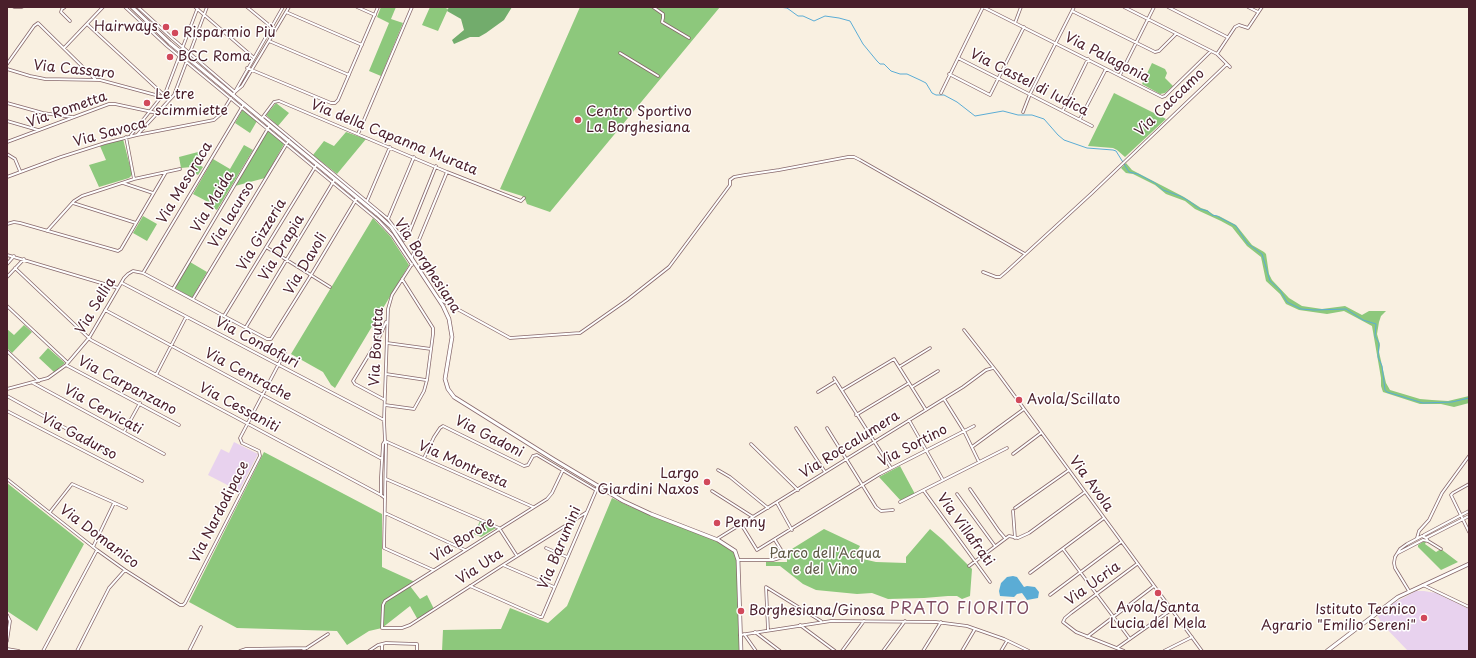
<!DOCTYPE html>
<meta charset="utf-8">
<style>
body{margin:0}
#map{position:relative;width:1476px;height:658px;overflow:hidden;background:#f9f0e1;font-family:"Playpen Sans",sans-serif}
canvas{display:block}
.frame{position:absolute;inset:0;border:8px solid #4a1f2b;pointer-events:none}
</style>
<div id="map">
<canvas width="1476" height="658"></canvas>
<div class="frame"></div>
</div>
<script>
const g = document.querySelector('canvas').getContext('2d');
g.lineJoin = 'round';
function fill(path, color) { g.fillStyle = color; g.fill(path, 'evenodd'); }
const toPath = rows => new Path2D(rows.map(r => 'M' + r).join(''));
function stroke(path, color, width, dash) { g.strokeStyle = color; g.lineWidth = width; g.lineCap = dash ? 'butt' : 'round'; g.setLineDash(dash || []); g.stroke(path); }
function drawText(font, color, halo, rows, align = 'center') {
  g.font = font + ' "Playpen Sans",sans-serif'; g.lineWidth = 3; g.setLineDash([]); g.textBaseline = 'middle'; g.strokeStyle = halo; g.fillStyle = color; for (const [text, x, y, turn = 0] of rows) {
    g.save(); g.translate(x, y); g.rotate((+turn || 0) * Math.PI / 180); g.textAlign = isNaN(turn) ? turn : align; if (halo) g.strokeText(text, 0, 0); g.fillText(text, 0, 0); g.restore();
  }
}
fill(toPath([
 [234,442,258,454,239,491,208,475,221,449,229,453],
 [1416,591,1424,591,1436,593,1469,609,1469,651,1408,651,1383,625,1377,615,1394,603]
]), '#e8d2ee');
fill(toPath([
 [381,7,396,7,391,19,403,23,381,76,369,71,389,23,377,17],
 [430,7,443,7,448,9,438,31,422,25],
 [580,7,720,7,550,212,527,204,525,199,522,196,500,189],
 [1152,63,1165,69,1167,73,1165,78,1173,86,1165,93,1160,94,1142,84],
 [1114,93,1166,119,1125,157,1117,150,1113,148,1088,146],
 [276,103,289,113,278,126,266,115],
 [243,109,257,121,250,133,235,123],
 [268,130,284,144,265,178,235,186],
 [346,132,366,139,337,174,313,155,324,141,334,146],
 [123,139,132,174,131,176,129,178,99,187,89,165,106,160,100,146],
 [244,145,253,150,217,210,209,205,210,203,193,194,213,159,230,169],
 [198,152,200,154,195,163,203,167,198,175,191,171,191,167,181,168,179,157],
 [1126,163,1132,170,1184,197,1201,208,1207,210,1214,215,1219,216,1236,225,1252,245,1264,252,1266,254,1269,274,1272,280,1289,298,1302,306,1322,309,1345,306,1362,315,1369,311,1386,311,1381,316,1379,322,1377,334,1380,345,1379,352,1386,383,1390,390,1420,399,1432,400,1448,401,1469,396,1469,403,1454,407,1441,404,1420,404,1383,392,1381,386,1381,378,1372,326,1344,311,1327,314,1299,310,1286,304,1280,294,1266,281,1261,257,1247,246,1232,227,1221,221,1195,209,1185,201,1166,194,1155,185,1133,174,1126,173,1121,168],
 [143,216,157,224,147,241,133,233],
 [373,218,390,236,409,265,335,388,331,385,323,372,291,354],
 [190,262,207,272,192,298,175,288],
 [24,325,32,332,12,353,7,348,7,329,14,335],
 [48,348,65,363,54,372,39,358],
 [264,452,382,514,382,567,415,582,410,586,420,599,427,595,434,609,418,620,410,606,382,628,369,631,347,645,337,631,237,628,189,602],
 [900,466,915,494,901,501,879,477],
 [7,483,84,544,37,631,7,611],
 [612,498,631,507,719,540,733,550,738,557,741,651,442,651,443,630,501,629,510,608,548,623,567,606],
 [480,521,496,528,481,537,474,534],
 [824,529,860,546,854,557,876,562,906,563,906,557,930,529,943,540,972,569,970,596,962,599,957,596,948,596,924,598,888,599,872,593,857,594,816,590,803,584,780,566,766,566,766,562,787,562,787,552],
 [1424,541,1426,542,1425,544,1436,552,1441,549,1458,562,1441,570,1418,547,1418,545]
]), '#8dc87c');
fill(toPath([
 [449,7,512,7,504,20,486,33,479,37,470,37,454,44,452,40,464,30,461,19,447,11]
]), '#72ac6c');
fill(toPath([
 [1013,576,1017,577,1024,587,1027,586,1035,587,1039,592,1038,598,1027,600,1022,593,1017,594,1014,597,1000,596,999,591,1001,583,1007,577]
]), '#5bacd5');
stroke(toPath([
 [779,7,787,8,798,16,803,16,814,21,825,16,839,18,850,21,863,44,877,61,880,64,884,64,891,71,900,74,907,74,920,80,926,83,932,93,936,95,944,95,957,102,975,116,1003,111,1018,115,1032,115,1044,119,1058,135,1064,140,1087,148,1113,150,1116,151,1129,172,1138,174,1155,183,1163,190,1180,196,1189,201,1200,209,1208,211,1212,215,1217,216,1236,226,1247,243,1262,254,1270,281,1280,290,1287,302,1301,309,1314,310,1346,309,1363,320,1376,324,1375,336,1379,343,1378,357,1382,366,1385,390,1387,392,1423,403,1452,402,1469,398]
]), '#5bacd5', 1);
const street = toPath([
 [14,7,22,7],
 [65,7,62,9,61,12,70,21],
 [125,7,167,46,378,220,392,235,412,265],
 [138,7,173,39,235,92],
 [195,7,253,57],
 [247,7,275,30],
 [357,7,375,15],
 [653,7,663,14,663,18,662,22,689,38],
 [983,7,1162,97,1165,96,1211,51],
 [1124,7,1217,54,1230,67],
 [1168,7,1227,37],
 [1248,7,1258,12],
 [1072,11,1155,52,1159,51,1176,34],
 [286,12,362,45],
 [1015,23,1021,7],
 [87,24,164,95],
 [269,41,349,75],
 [64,48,103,7],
 [620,53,658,76],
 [1217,54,1235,27,1239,25,1248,28,1262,7],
 [958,58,1092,126],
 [7,64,34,26,38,23,96,80],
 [247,68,331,103,335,103,338,100,378,7],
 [7,69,30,76,45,79,100,80,163,97],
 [949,74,990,95,1024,27],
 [1120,75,1154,7],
 [235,92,242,86,289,7],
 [941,93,983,7],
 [233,95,283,7],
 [7,103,43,113,72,117],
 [1063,110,1088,59],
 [1023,112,1030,94,1074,7],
 [264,116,382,214,388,219,404,240,407,238,436,166],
 [262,118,274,102,279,101,447,172,521,201,524,198],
 [1080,119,1106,69],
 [7,121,38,130],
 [138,134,174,95,207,7],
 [358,134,412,7],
 [131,135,166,91,198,7],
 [126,137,134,179],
 [7,142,109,104,115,104,157,113],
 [7,154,15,159,20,171],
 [7,177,61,157,105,143,137,135,214,120,221,114,231,98],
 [123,183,153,193],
 [367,201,390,147],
 [73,203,136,223],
 [388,219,414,157],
 [7,224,14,222,20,223,118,251,121,249,166,172],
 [47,231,74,201,82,196,134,179,180,169],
 [266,247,330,287],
 [7,255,118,288],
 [412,257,447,172],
 [7,264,14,256],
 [412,264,392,295,388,309,384,420,385,441,383,444,381,477,381,495,385,498,384,548,433,570],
 [15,268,91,340,381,495],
 [983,272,996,277,1000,277,1007,271,1092,193,1227,64],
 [143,273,244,104],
 [7,277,24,259],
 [122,283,384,420],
 [173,289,270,125],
 [193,299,289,140],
 [439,299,510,338,580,333,627,300,669,267,730,185,730,180,734,177,745,175,779,170,848,157,854,157,860,160,1025,254],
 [7,306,67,362],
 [105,310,382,459],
 [224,316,317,164],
 [246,327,335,179],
 [964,330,997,372,1202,651],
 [387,343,431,349],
 [7,351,39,381],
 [66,365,179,425],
 [899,367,930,348],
 [386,374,426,380],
 [156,375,186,317],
 [834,378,891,468],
 [33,383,164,454],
 [912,387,938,371],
 [7,389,48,378,66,365,89,338,124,278,128,274,133,271,143,273,267,339,271,339,311,275,357,198],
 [842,390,894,359,926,410],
 [818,392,836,381],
 [7,396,107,451],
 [944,399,964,431,979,462],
 [385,400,355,384,353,381,379,338,386,322],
 [385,405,414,409,424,391,427,380,433,334,433,328,402,279],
 [7,411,142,481],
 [856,415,909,383],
 [909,420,943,480],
 [796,428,825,472],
 [827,428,876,507,881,511,893,510],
 [124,432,140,403],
 [385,441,533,507],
 [385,442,386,444,385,498],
 [751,444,798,490],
 [972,447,1024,409],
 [1013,454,1041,433],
 [424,458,434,437,440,428,443,426,524,466,528,465,533,456,537,455,596,490],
 [563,470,552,493,547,499,385,601,383,605,382,628,402,628,410,625,503,565,587,512],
 [718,470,730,477,768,508],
 [7,479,97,550,125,570,180,605,183,605,185,603,260,456,259,451,242,443,240,438,285,352],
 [386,479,499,528,517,556],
 [1469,484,1453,493,1451,495,1469,532],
 [970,489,999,531,1005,538],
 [712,491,753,517],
 [924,491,990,582],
 [957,494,995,546],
 [900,502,1007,448],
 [777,503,792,530],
 [1015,508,1069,470],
 [1013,511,1015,538],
 [50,512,72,484,126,508],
 [385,513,465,550],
 [741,524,757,550,880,474,974,426],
 [1424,535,1469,511],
 [1417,538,1419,531,1429,520,1442,493,1469,456],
 [1426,538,1469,516],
 [717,539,963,387,986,370,993,368],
 [1428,541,1441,549],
 [93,547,114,503],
 [546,548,567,557],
 [1063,549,1130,639],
 [1398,553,1423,540,1428,541,1426,538],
 [738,560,773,560,783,557,783,553,775,540],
 [503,565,554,587],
 [969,566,1009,536,1018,538,1029,533,1085,492],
 [1030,573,1104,518],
 [1423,585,1469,607],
 [470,586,540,617,542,617,598,486],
 [1409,591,1395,568,1394,563,1395,557,1400,549,1407,544,1422,536,1426,538],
 [1050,595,1121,542],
 [7,615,10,621,7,641],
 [800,625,835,651],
 [768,630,766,587,821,621],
 [755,632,780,651],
 [744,634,756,651],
 [740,635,831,621,936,622,967,626,1004,639,1029,651],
 [1087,637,1154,586],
 [1117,648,1171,610],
 [7,649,19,651],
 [43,651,97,550],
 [77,651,109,588,125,570],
 [189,651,201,627],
 [240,651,246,649,307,648],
 [302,651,328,634],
 [369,651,378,645,386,643,417,644,417,651],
 [382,651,382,644],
 [842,651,864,621],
 [883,651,905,621],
 [923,651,941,622],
 [962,651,975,629],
 [1001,651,1007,641],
 [1124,651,1076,632,1063,622,1065,618,1071,613,1137,564],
 [1164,651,1192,637]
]);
const secondary = toPath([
 [132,7,170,43,377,214,391,227,443,306,449,319,452,337,445,379,448,389,454,397,553,459,623,501,651,514,718,540,735,551,738,560,741,651],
 [1327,651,1398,597,1469,564]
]);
stroke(street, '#87686b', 3.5);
stroke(secondary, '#87686b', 4.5);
stroke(street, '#fff', 2);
stroke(secondary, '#fff', 3);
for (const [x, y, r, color] of [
 [166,27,4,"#d1495b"],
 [175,33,4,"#d1495b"],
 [170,57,4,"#d1495b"],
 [147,103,4,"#d1495b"],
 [578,120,4,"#d1495b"],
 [1019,400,4,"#d1495b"],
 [707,482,4,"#d1495b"],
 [717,523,4,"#d1495b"],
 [1158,593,4,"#d1495b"],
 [741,611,4,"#d1495b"],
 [1424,618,4,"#d1495b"]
]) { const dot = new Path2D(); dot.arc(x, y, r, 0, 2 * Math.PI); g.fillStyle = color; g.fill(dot); stroke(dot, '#fff', 1.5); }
drawText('14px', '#4a1f2b', '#fff', [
 ["Hairways",158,27,"right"],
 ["Risparmio Più",183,33],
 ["BCC Roma",178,57],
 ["Le tre",155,95],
 ["scimmiette",155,111],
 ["Centro Sportivo",586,112],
 ["La Borghesiana",586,128],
 ["Avola/Scillato",1027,400],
 ["Largo",699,474,"right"],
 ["Giardini Naxos",699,490,"right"],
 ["Penny",725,523],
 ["Avola/Santa",1158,608,"center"],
 ["Lucia del Mela",1158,624,"center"],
 ["Istituto Tecnico",1416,610,"right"],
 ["Agrario \"Emilio Sereni\"",1416,626,"right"],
 ["Borghesiana/Ginosa",749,611]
], 'left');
drawText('14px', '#4a1f2b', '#fff', [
 ["Via Palagonia",1107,58,27],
 ["Via Cassaro",74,70,6],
 ["Via Castel di Iudica",1029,83,27],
 ["Via Caccamo",1170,103,-44],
 ["Via Rometta",67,110,-19],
 ["Via Savoca",110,133,-15],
 ["Via della Capanna Murata",394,138,22],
 ["Via Mesoraca",185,183,-59],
 ["Via Maida",213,202,-59],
 ["Via Iacurso",232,215,-59],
 ["Via Gizzeria",262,235,-59],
 ["Via Drapia",282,248,-59],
 ["Via Davoli",306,264,-59],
 ["Via Borghesiana",427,266,57],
 ["Via Sellia",96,306,-59],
 ["Via Condofuri",257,343,28],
 ["Via Borutta",377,347,-87],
 ["Via Centrache",248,375,28],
 ["Via Carpanzano",127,386,28],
 ["Via Cessaniti",239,408,28],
 ["Via Cervicati",103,410,29],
 ["Via Gadurso",79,437,28],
 ["Via Gadoni",489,437,27],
 ["Via Roccalumera",850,445,-32],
 ["Via Sortino",913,446,-27],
 ["Via Montresta",463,465,24],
 ["Via Avola",1091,484,54],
 ["Via Nardodipace",220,512,-63],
 ["Via Villafrati",965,530,54],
 ["Via Domanico",99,537,37],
 ["Via Borore",463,540,-32],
 ["Via Barumini",560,548,-67],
 ["Via Uta",480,567,-33],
 ["Via Ucria",1093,584,-36]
]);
drawText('14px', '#615a47', '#fff', [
 ["Parco dell'Acqua",825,554],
 ["e del Vino",825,570]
]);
g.letterSpacing = '1px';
drawText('16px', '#804e63', '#fff', [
 ["PRATO FIORITO",960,610]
]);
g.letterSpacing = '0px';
</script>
